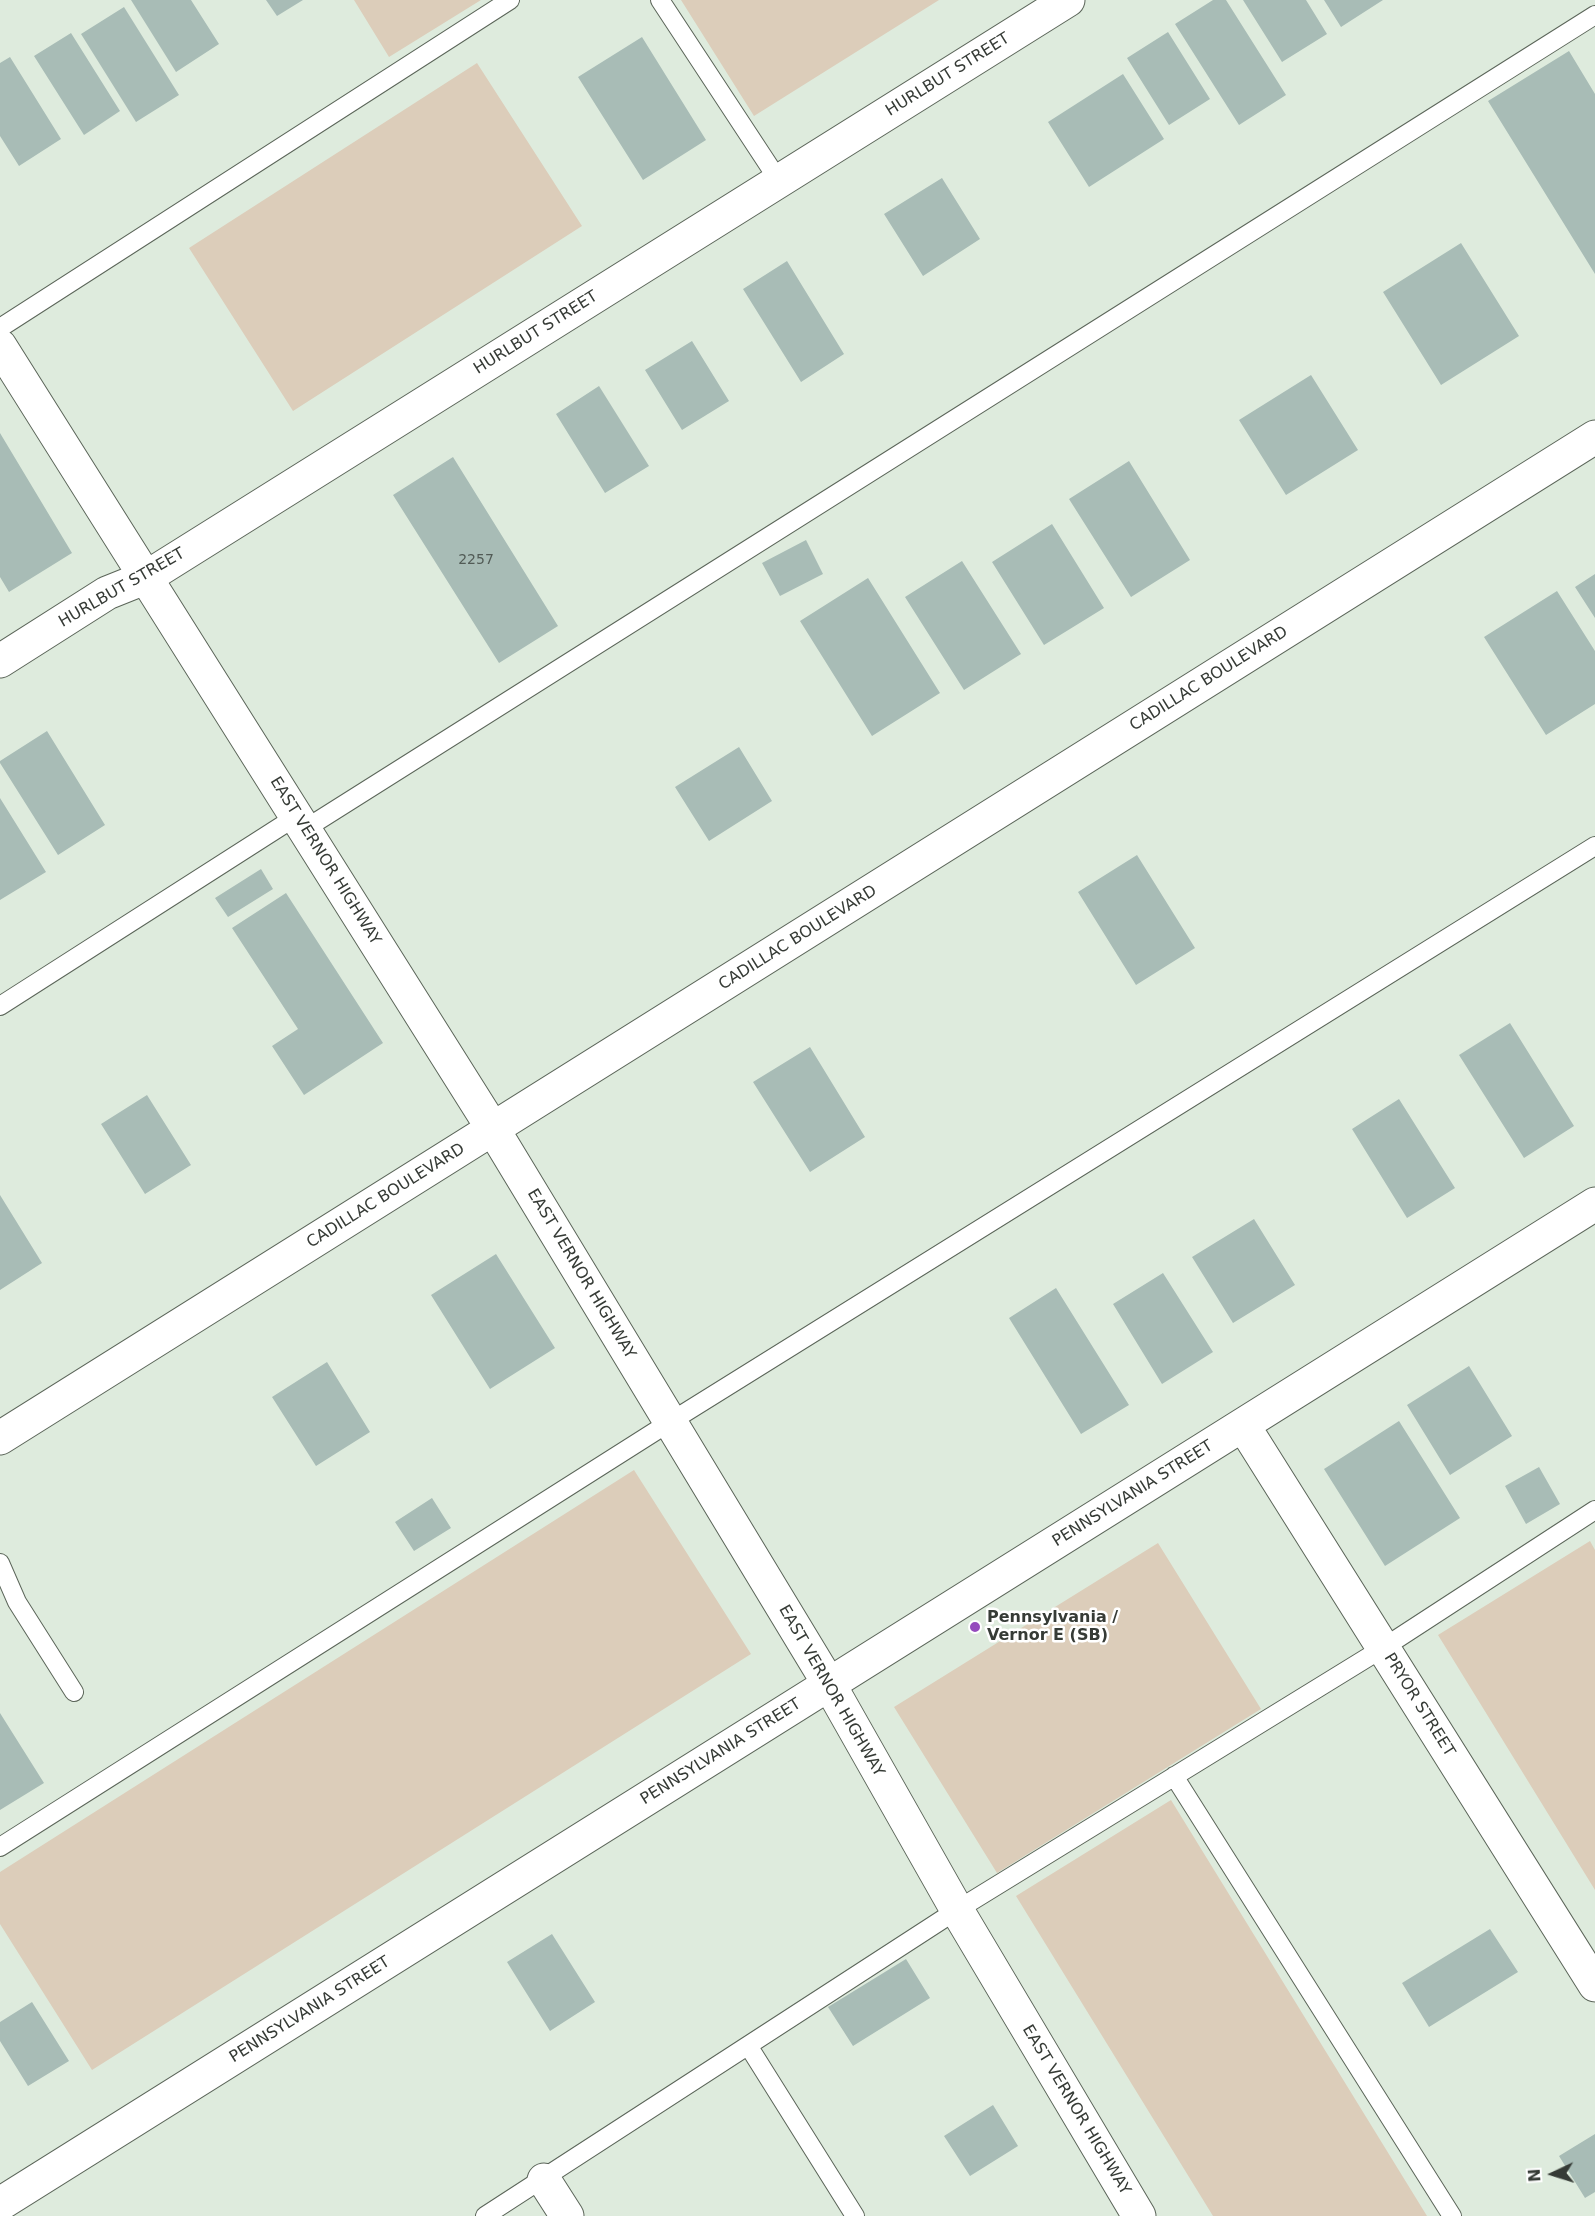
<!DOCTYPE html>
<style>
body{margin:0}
#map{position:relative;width:1595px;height:2216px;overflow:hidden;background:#deebdd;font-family:"DejaVu Sans",sans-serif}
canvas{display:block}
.north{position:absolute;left:1523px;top:2144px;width:60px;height:60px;-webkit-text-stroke:4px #fff;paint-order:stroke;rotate:266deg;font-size:16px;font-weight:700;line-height:24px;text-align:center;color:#363b36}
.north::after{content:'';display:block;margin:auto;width:21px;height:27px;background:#363b36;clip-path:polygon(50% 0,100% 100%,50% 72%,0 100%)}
</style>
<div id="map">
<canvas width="1595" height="2216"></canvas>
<div class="north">N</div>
</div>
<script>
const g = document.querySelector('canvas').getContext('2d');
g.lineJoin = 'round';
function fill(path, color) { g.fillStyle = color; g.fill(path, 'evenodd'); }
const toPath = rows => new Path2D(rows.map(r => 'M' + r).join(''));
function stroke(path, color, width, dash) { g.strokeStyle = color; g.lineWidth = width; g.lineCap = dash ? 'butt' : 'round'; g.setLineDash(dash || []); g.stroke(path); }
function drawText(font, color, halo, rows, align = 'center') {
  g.font = font + ' "DejaVu Sans",sans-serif'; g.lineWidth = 5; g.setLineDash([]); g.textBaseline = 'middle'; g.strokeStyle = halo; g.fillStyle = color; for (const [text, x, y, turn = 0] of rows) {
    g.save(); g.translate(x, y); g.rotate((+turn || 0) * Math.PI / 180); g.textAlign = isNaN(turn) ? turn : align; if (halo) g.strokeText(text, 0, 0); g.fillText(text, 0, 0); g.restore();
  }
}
fill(toPath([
 [354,0,481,0,389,57],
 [681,0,939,0,754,116],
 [477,63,582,226,293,411,189,248],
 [634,1470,751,1654,92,2070,0,1924,0,1872],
 [1590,1541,1595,1550,1595,1890,1438,1635],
 [1158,1543,1261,1709,997,1873,894,1707],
 [1171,1800,1427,2216,1213,2216,1016,1896]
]), '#dccdba');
fill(toPath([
 [131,0,191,0,219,44,176,72],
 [266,0,303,0,277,16],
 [1213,0,1226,0,1286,95,1239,125,1175,24],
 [1243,0,1306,0,1327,34,1282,62],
 [1324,0,1383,0,1341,27],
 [124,7,179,95,136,122,81,34],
 [1168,32,1210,99,1169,125,1127,58],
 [71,33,120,111,84,135,34,56],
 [642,37,706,140,643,180,578,77],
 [1569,51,1595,94,1595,274,1488,101],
 [10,57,61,139,19,166,0,136,0,63],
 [1123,74,1164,139,1089,187,1048,122],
 [942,178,980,239,923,276,884,214],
 [1461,243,1519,336,1441,385,1383,292],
 [787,261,844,354,801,382,743,289],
 [692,341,729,401,682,430,645,370],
 [1311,375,1358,450,1286,495,1239,420],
 [599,386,649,466,605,493,556,414],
 [0,433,72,553,9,592,0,577],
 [453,457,558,626,499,663,393,495],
 [1129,461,1190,560,1131,597,1069,499],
 [1052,524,1104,608,1044,645,992,562],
 [806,540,823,574,780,596,762,563],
 [962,561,1021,654,964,690,905,597],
 [1595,574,1595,618,1575,587],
 [868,578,940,693,872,736,800,621],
 [1557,591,1595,651,1595,704,1546,735,1484,637],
 [47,731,105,825,58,855,0,763,0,761],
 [739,747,772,801,709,841,675,787],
 [0,798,46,872,0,900],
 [1137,855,1195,948,1136,985,1078,892],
 [261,869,273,889,228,917,215,898],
 [286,893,383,1043,304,1095,272,1046,298,1029,232,928],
 [1510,1023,1574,1126,1524,1158,1459,1055],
 [810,1047,865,1137,810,1172,753,1082],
 [147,1095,191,1165,145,1194,101,1124],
 [1399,1099,1455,1188,1407,1218,1352,1129],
 [0,1195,42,1263,0,1290],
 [1254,1219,1295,1285,1233,1323,1192,1257],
 [496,1254,555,1348,490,1389,431,1295],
 [1163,1273,1213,1352,1162,1384,1113,1304],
 [1056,1288,1129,1405,1081,1434,1009,1318],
 [327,1362,370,1432,316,1466,272,1397],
 [1469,1366,1512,1436,1450,1475,1407,1405],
 [1399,1421,1460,1518,1385,1566,1324,1469],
 [1539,1467,1560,1504,1526,1524,1505,1486],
 [432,1498,451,1528,414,1551,395,1522],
 [0,1713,44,1783,0,1810],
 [1490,1929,1518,1972,1429,2027,1402,1983],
 [552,1934,595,2002,550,2031,507,1962],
 [906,1959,930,1998,853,2046,828,2007],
 [32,2002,69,2061,28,2086,0,2041,0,2022],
 [993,2105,1018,2146,970,2176,944,2136],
 [1595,2134,1595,2192,1585,2198,1559,2156]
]), '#a8bcb6');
const lane = toPath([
 [660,0,779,181],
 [0,328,510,0],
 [305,829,1595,15],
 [0,1006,297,816],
 [0,1563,17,1602,74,1692],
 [1174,1776,1452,2216],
 [0,1847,670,1422,1595,846],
 [749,2047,855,2216],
 [485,2216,957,1910,1383,1648,1595,1510]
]);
const street = toPath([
 [0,661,107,593,147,577,1068,0],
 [1243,1425,1595,1985],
 [544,2180,567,2216],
 [0,2204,1595,1204]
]);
const secondary = toPath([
 [0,346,493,1129,829,1684,957,1910,1139,2216],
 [0,1438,1595,437]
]);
stroke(lane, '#5b6559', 20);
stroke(street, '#5b6559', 35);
stroke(secondary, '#5b6559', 35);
stroke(lane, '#fff', 18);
stroke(street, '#fff', 33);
stroke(secondary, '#fff', 33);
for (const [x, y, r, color] of [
 [975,1627,6,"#954bbd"]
]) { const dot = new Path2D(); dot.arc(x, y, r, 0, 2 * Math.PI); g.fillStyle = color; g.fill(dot); stroke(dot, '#fff', 2); }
drawText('14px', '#525b56', null, [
 ["2257",476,560]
]);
drawText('16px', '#363b36', '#fff', [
 ["HURLBUT STREET",948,75,-32],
 ["HURLBUT STREET",536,333,-32],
 ["HURLBUT STREET",122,588,-30],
 ["CADILLAC BOULEVARD",1209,679,-32],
 ["EAST VERNOR HIGHWAY",325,861,58],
 ["CADILLAC BOULEVARD",798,938,-32],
 ["CADILLAC BOULEVARD",386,1196,-32],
 ["EAST VERNOR HIGHWAY",581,1274,59],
 ["PENNSYLVANIA STREET",1133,1494,-32],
 ["EAST VERNOR HIGHWAY",831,1691,60],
 ["PRYOR STREET",1419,1705,58],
 ["PENNSYLVANIA STREET",721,1752,-32],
 ["PENNSYLVANIA STREET",310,2010,-32],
 ["EAST VERNOR HIGHWAY",1076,2110,59]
]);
drawText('bold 16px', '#363b36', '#fff', [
 ["Pennsylvania /",987,1618],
 ["Vernor E (SB)",987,1636]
], 'left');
</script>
